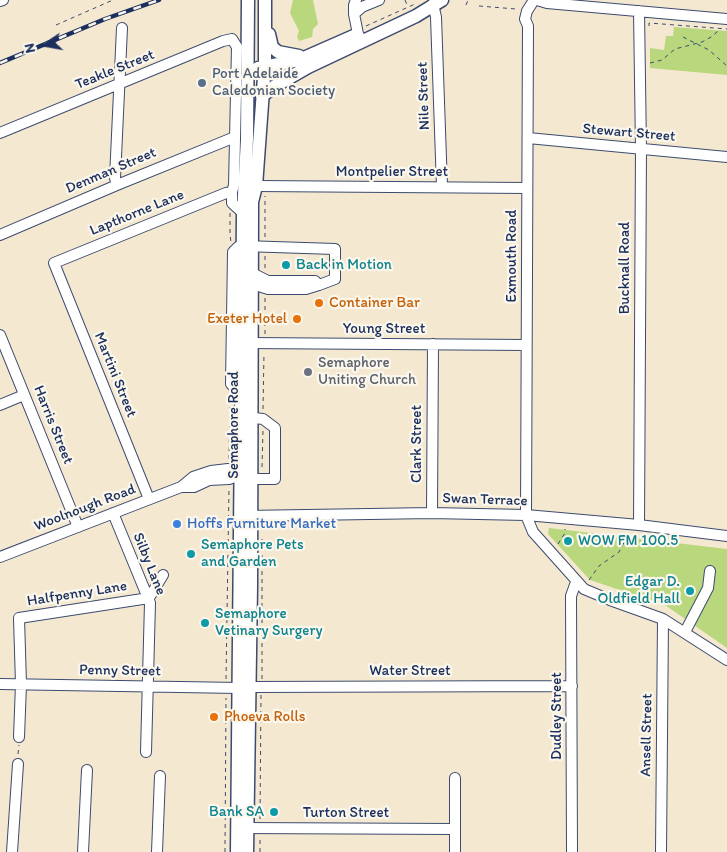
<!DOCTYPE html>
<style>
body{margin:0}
#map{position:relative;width:727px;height:852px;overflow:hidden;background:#f4e8d0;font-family:Itim,sans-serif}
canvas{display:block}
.north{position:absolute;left:20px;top:20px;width:50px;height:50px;-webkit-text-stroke:4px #fbf7ec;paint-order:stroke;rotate:258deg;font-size:14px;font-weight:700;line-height:20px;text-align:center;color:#1b2f5e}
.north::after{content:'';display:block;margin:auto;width:18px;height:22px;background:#1b2f5e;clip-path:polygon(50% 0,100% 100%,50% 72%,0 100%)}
</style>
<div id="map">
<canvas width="727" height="852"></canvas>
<div class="north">N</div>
</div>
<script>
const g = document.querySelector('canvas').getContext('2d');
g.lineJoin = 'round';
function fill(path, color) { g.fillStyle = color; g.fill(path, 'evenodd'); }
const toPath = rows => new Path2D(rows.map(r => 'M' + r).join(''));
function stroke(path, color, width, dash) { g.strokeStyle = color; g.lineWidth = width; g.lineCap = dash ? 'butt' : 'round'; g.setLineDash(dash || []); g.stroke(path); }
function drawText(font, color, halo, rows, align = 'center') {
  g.font = font + ' Itim,sans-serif'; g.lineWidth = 4.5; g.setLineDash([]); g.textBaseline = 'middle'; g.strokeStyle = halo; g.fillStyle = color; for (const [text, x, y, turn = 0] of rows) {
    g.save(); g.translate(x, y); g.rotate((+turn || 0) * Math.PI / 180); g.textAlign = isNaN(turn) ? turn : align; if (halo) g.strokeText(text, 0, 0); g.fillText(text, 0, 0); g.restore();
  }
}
fill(toPath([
 [293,0,313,0,318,24,313,29,312,37,299,41,297,37,299,31,290,13],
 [674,27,727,31,727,75,650,68,650,48,664,50,666,36,673,36],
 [549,528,727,549,727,648,665,605,590,580,548,534]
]), '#b9d77d');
const minor = toPath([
 [534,0,527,11,525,19,528,26,526,515,533,532,584,589,610,600,663,619,727,660],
 [537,0,547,3,727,19],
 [0,1,3,0],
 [433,4,436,17,442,187],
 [639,11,641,149,639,525],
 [354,14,354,5,356,0],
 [362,41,358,34,354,14,362,7,379,0],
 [0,133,223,41,232,39,237,47,234,185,232,192,232,203,243,213],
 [528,138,727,157],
 [117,185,115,178,122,28],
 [256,186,527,188],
 [0,235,117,185,235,137],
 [247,279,252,284,268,289,306,289,319,285,315,281,268,281,252,273],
 [0,335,78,527],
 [246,343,526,345],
 [241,395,231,384,233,252,238,247,243,246,335,249,335,279,319,285],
 [0,405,24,395],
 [245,417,263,419,275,428,275,479,250,479],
 [181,487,194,487,209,480,229,479,240,475],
 [149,499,54,263,226,193,232,192],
 [113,513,150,603,146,752],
 [432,513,433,344],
 [244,516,432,513,526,515,639,525,727,536],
 [0,557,181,487,193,477,211,471,228,469,240,475],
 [685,632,708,588,710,571],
 [0,684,239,688],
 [248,687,572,686],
 [19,737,21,684,19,618,149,598,163,575],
 [241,828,455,829],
 [12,852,18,764],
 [83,852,87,770],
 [157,852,160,776],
 [455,852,455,778],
 [572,852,571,596,576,582],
 [661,852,663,619]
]);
const major = toPath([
 [269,34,272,47,278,52,299,56],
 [258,68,299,60,356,35],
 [262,96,275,86,308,67,416,16,442,0],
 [237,852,243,213,247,139,248,0],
 [247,852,251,586,252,202,256,186,265,63,265,0]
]);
stroke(minor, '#3c4b6f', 12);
stroke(major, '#3c4b6f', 15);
stroke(toPath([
 [405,0,408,7],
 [466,5,468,0],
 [479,6,516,9],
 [56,25,113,0],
 [366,26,415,4],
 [649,26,649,23,727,29],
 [683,37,709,50,727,66],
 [650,63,662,60,675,49,702,42,711,37,717,32,719,28],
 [230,213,230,235,231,242],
 [265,237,265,196],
 [265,256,265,269],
 [265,298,265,334],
 [263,409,264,353],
 [229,459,230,398],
 [262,467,263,431],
 [558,544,565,533,565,529],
 [589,580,599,566,619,552,628,535],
 [226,679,229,488],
 [262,679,262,538],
 [18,754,19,745],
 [260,819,261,695],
 [225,852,226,698],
 [260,852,260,838]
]), '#3c4b6f', 1, [4, 4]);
stroke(minor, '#fff', 10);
stroke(major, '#fff', 12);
const rail = toPath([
 [0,63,105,19,159,0]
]);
stroke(rail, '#1b2f5e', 4.5);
stroke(rail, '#fbf7ec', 2.5, [8]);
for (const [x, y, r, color] of [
 [202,83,5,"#5c6f8a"],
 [286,265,5,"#0f9aa8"],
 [319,303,5,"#e8710a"],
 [297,319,5,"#e8710a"],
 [308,372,5,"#6b7280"],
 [177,524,5,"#3f7fe0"],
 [568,541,5,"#0f9aa8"],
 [191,554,5,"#0f9aa8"],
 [690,591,5,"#0f9aa8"],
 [205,623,5,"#0f9aa8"],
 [214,717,5,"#e8710a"],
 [274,812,5,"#0f9aa8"]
]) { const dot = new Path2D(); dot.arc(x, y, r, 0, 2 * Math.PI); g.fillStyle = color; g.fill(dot); stroke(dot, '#fbf7ec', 2); }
drawText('15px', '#1b2f5e', '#fbf7ec', [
 ["Teakle Street",115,70,-22],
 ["Nile Street",424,96,-92],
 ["Stewart Street",629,133,5],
 ["Denman Street",111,171,-23],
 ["Montpelier Street",392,172],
 ["Lapthorne Lane",137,213,-22],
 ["Exmouth Road",512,256,-90],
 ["Bucknall Road",625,268,-90],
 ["Young Street",384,329],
 ["Martini Street",115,375,68],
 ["Harris Street",53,425,68],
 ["Semaphore Road",234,425,-90],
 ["Clark Street",417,444,-90],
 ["Swan Terrace",485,500,2],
 ["Woolnough Road",85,508,-21],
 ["Silby Lane",149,564,68],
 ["Halfpenny Lane",77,594,-9],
 ["Penny Street",120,671,1],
 ["Water Street",410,671],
 ["Dudley Street",557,716,-90],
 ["Ansell Street",647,735,-89],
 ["Turton Street",346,813]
]);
drawText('15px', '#4e5e75', '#fbf7ec', [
 ["Port Adelaide",212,74],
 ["Caledonian Society",212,91]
], 'left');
drawText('15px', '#0d838f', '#fbf7ec', [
 ["Back in Motion",296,265],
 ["WOW FM 100.5",578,541],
 ["Semaphore Pets",201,545],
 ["and Garden",201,562],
 ["Edgar D.",680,582,"right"],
 ["Oldfield Hall",680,599,"right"],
 ["Semaphore",215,614],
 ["Vetinary Surgery",215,631],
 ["Bank SA",264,812,"right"]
], 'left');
drawText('15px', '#c56008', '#fbf7ec', [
 ["Container Bar",329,303],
 ["Exeter Hotel",287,319,"right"],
 ["Phoeva Rolls",224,717]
], 'left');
drawText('15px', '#5b616d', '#fbf7ec', [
 ["Semaphore",318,363],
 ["Uniting Church",318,380]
], 'left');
drawText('15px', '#366cbe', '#fbf7ec', [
 ["Hoffs Furniture Market",187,524]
], 'left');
</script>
